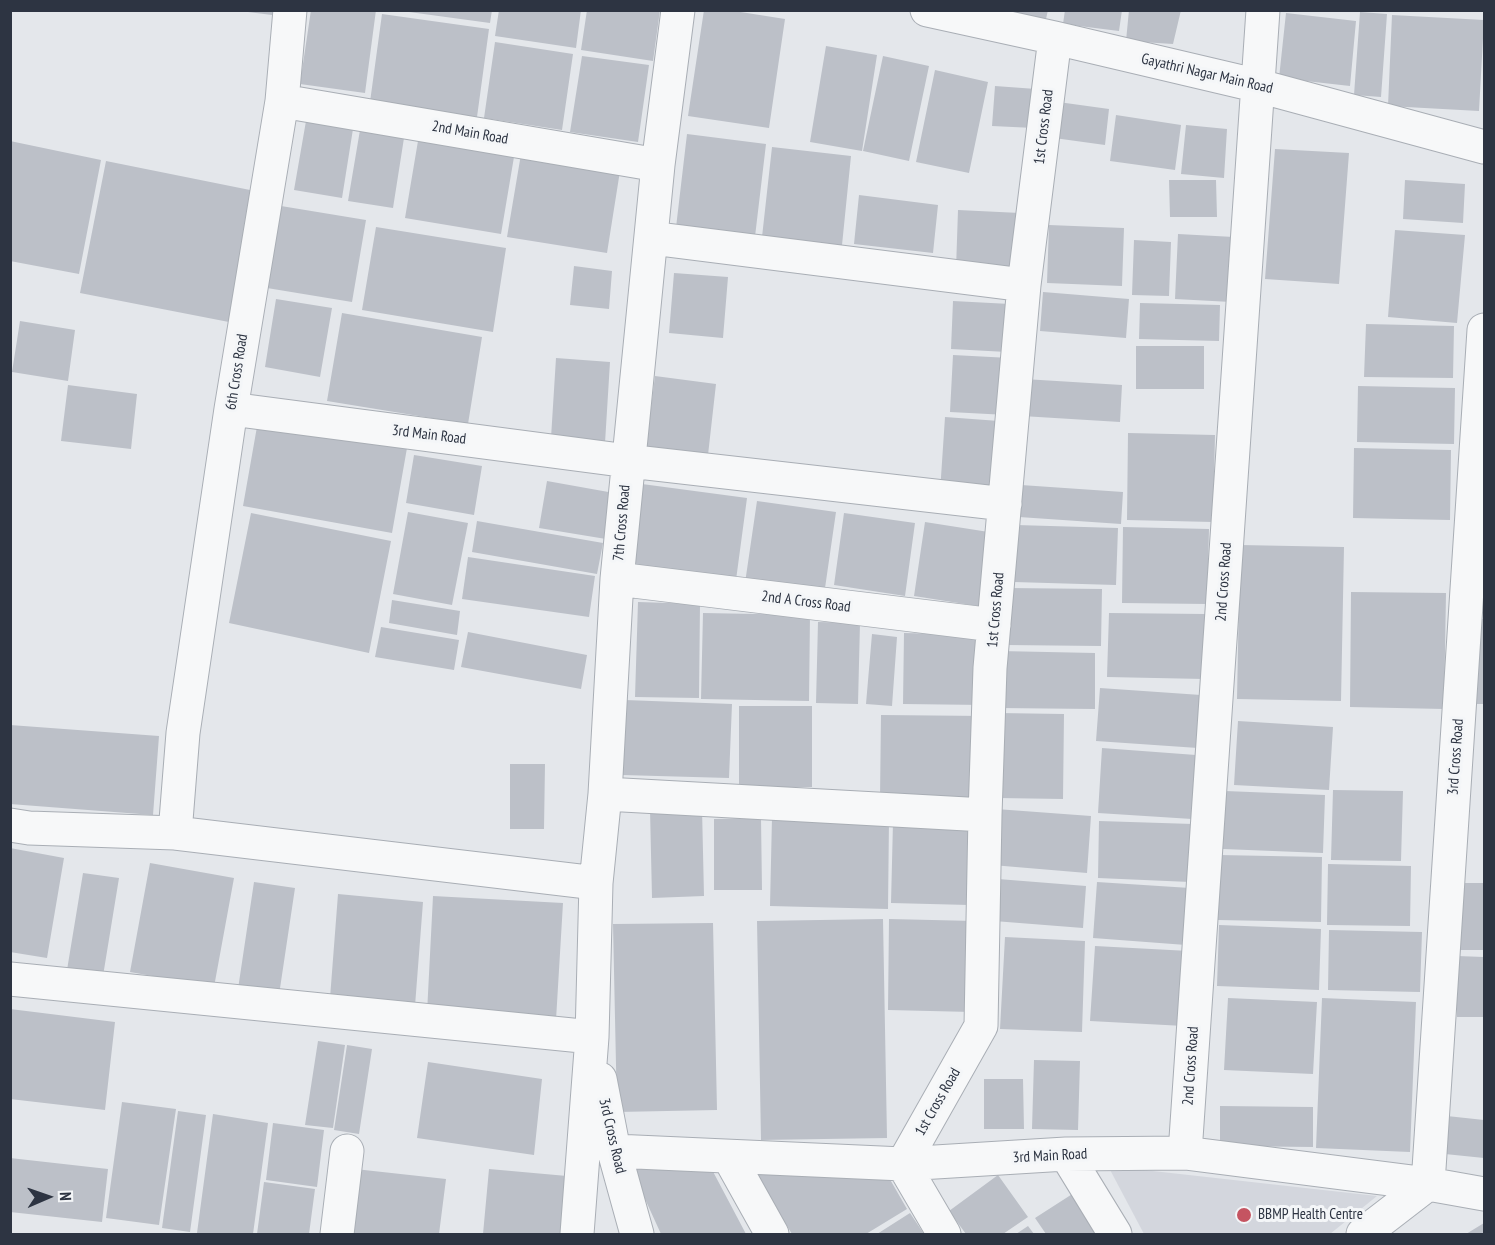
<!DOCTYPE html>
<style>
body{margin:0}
#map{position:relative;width:1495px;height:1245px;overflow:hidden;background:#e4e7eb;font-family:"PT Sans Narrow",sans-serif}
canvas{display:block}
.frame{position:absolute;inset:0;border:12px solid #2d3442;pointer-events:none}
.north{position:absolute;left:18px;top:1167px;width:60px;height:60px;-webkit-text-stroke:4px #f4f6f8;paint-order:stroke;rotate:88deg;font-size:16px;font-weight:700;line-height:24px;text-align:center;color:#2d3442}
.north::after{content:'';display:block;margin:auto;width:21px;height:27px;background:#2d3442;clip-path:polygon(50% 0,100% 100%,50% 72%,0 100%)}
</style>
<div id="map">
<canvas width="1495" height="1245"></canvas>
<div class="frame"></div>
<div class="north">N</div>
</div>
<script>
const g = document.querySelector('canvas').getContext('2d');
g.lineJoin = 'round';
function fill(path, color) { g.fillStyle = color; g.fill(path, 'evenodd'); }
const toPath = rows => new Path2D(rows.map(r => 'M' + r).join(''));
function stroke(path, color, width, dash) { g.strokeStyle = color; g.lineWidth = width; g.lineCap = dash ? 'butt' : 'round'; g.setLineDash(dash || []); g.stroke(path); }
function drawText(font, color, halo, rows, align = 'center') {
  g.font = font + ' "PT Sans Narrow",sans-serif'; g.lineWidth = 6; g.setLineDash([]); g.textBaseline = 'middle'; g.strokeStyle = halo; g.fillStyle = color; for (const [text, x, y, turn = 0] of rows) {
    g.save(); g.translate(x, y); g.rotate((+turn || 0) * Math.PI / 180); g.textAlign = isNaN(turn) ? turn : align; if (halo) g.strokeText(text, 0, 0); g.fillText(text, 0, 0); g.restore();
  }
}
fill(toPath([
 [1108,1166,1377,1196,1330,1234,1144,1234]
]), '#d3d6dd');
fill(toPath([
 [248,10,281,10,280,16,248,12],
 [311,10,376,10,365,93,300,84],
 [410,10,492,10,490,23,409,12],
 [499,10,581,10,576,48,495,36],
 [587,10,660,10,653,61,581,50],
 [704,10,728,10,785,19,769,128,688,116],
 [1009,10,1048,10,1046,19,1009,12],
 [1065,10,1122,10,1119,31,1063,24],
 [1129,10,1181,10,1173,44,1126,41],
 [1360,12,1387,14,1381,97,1354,95],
 [1286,13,1356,21,1350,86,1279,78],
 [382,14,489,29,477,117,370,102],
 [1392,15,1484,20,1479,111,1388,106],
 [495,42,573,54,562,130,484,118],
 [826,46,877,55,862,151,810,142],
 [582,56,649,65,638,142,570,132],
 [883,56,929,66,909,161,863,151],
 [935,70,988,82,969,173,916,162],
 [995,86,1036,89,1034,128,992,126],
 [1051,101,1109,109,1105,145,1047,137],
 [1116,115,1181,125,1175,170,1110,161],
 [306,121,353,129,342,198,294,190],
 [1186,125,1227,129,1224,178,1181,174],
 [360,130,404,138,393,208,348,201],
 [687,134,766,144,754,245,675,236],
 [419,135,515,151,501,234,405,218],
 [10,141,101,160,79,274,10,261],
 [772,147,851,156,841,255,761,246],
 [1275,149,1349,153,1339,284,1265,279],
 [521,154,620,171,607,253,507,237],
 [106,161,260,192,234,323,80,293],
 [1169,180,1216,180,1217,217,1170,217],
 [1405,180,1465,184,1463,223,1403,219],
 [859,195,938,205,933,253,854,244],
 [281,206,366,220,352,302,267,288],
 [958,210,1020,213,1017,273,956,269],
 [1049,225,1124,228,1122,286,1047,283],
 [376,227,506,248,493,332,362,310],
 [1395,230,1465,235,1457,323,1388,317],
 [1178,234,1234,237,1231,302,1175,299],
 [1134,240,1171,242,1169,296,1132,295],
 [574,266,612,271,609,309,570,305],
 [674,273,728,277,723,338,669,333],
 [1043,292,1129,299,1126,338,1040,331],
 [276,299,332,308,320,377,265,367],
 [953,301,1010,304,1007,352,951,349],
 [1140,303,1220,305,1219,341,1139,339],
 [342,313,482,337,468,424,327,401],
 [20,321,75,330,68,381,12,372],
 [1366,324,1454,326,1453,378,1364,377],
 [1136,346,1204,346,1204,389,1136,389],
 [953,355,1010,358,1007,415,950,412],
 [556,358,610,362,605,443,551,438],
 [655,376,716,384,708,455,646,448],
 [1024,379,1122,385,1120,422,1022,416],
 [68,385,137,394,131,449,61,441],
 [1358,386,1455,388,1454,444,1357,442],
 [945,417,999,421,994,496,940,492],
 [258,421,407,448,392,533,243,506],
 [1128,433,1215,435,1213,522,1127,520],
 [1354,448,1451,450,1450,520,1353,518],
 [414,455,482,466,474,515,406,503],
 [547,481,614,493,606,539,539,528],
 [642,484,747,498,736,580,631,564],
 [1021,485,1123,492,1121,524,1019,517],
 [757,501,836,512,824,595,745,583],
 [408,512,468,523,452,605,393,594],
 [251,513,391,541,369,653,229,623],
 [844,513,915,523,905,596,834,585],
 [477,521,603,543,597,574,472,552],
 [925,522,995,533,984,607,914,596],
 [1016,525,1118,528,1116,585,1014,582],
 [1123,527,1209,529,1207,604,1122,603],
 [1240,545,1344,547,1341,701,1237,699],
 [468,557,595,576,589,617,462,599],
 [1007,588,1102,589,1101,646,1006,645],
 [1351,592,1446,593,1444,709,1350,707],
 [392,600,460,611,457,635,389,623],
 [638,602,700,604,699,698,635,697],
 [703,613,810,615,809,701,701,699],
 [1109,613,1205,614,1204,679,1107,677],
 [1473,619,1484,619,1484,704,1473,704],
 [818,622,860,623,858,704,816,703],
 [381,627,459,640,454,670,375,657],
 [468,632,587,655,581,689,461,667],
 [904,633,986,635,984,705,903,704],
 [872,634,897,637,892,706,866,704],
 [999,651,1095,653,1095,709,999,708],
 [1100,688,1201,695,1198,748,1096,741],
 [625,700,732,704,729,778,622,775],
 [739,706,812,706,812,787,739,787],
 [998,713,1064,714,1063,799,998,798],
 [881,715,985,716,980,798,880,798],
 [1238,721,1333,727,1329,790,1234,785],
 [10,725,159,736,153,815,10,804],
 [1102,748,1196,755,1192,819,1098,813],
 [510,764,545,764,544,829,510,829],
 [1333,790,1403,791,1401,861,1331,860],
 [1225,791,1325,795,1323,853,1223,849],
 [702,808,704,896,652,898,650,809],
 [996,809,1091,816,1087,873,992,865],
 [772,817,889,819,888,909,770,906],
 [761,818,762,890,714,890,714,819],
 [1099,821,1193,824,1190,882,1098,878],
 [893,822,971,824,969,905,891,903],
 [10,848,64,858,47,958,10,952],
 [1219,855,1322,857,1321,922,1218,920],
 [150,863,234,878,214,987,130,972],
 [1328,864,1411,866,1410,926,1327,925],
 [83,873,119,878,103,976,67,970],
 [998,879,1086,886,1083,928,994,921],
 [254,882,295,888,279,995,238,989],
 [1097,882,1190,888,1186,945,1093,938],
 [1457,883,1484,883,1484,950,1457,950],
 [338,894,423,902,415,1006,330,998],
 [433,896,563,903,556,1020,427,1013],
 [883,919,887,1138,761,1140,757,921],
 [889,919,975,921,972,1012,888,1010],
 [713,923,717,1110,617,1112,613,924],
 [1219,925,1321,929,1319,990,1217,986],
 [1329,930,1422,932,1420,992,1328,990],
 [1005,937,1085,941,1082,1032,1000,1029],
 [1095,946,1189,951,1184,1026,1090,1021],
 [1457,956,1484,957,1484,1017,1457,1017],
 [1228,998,1317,1002,1313,1074,1224,1070],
 [1322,998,1416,1002,1410,1152,1316,1148],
 [10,1009,115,1022,105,1110,10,1099],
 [318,1041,345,1045,333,1128,305,1125],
 [347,1045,372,1049,359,1134,334,1130],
 [1034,1060,1080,1061,1078,1130,1032,1129],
 [428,1062,542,1079,534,1155,417,1138],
 [984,1079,1023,1079,1024,1129,984,1129],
 [122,1102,176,1109,159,1225,106,1218],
 [1220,1106,1313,1107,1313,1147,1220,1146],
 [178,1111,206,1115,190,1232,162,1228],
 [213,1114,268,1123,253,1234,197,1233],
 [1447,1116,1484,1120,1484,1158,1445,1154],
 [273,1123,324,1130,317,1187,266,1180],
 [10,1158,108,1169,102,1222,10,1212],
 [709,1164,746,1234,661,1234,630,1166],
 [751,1168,884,1169,907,1209,866,1234,792,1234],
 [355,1169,446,1179,439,1234,348,1234],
 [489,1169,567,1176,562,1234,483,1234],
 [998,1175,1028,1217,1003,1234,966,1234,949,1211],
 [264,1182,315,1189,309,1234,257,1234],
 [1077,1191,1104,1234,1046,1234,1035,1218],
 [910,1213,924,1234,877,1234],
 [1484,1223,1484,1234,1466,1234],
 [1028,1226,1034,1234,1016,1234]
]), '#bcc0c8');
const minor = toPath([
 [290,10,282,101,231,409,183,733,175,833,596,883],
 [927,10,1055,38,1259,86,1484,147],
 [282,101,658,165],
 [651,238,1024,285],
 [231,409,628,461,1005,504],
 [617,579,994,625],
 [605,794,985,815],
 [10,825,29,828,175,833],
 [10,979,592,1037],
 [600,1079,614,1151,637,1234],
 [614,1151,903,1164,1066,1154,1185,1153,1428,1184,1484,1194],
 [1185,1153,1263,10],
 [1066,1154,1115,1234],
 [729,1157,772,1234],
 [337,1234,347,1151],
 [577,1234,592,1037,596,883,605,794,617,579,658,165,678,10],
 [944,1234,903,1164,981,1026,985,815,990,668,1024,285,1055,38],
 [1363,1234,1428,1184,1484,330]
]);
stroke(minor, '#a9aeb5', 35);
stroke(minor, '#f7f8f9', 33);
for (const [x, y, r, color] of [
 [1244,1215,8,"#c55461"]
]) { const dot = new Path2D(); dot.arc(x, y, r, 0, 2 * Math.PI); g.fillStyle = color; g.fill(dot); stroke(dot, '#f4f6f8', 2); }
drawText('15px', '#2d3442', '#f4f6f8', [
 ["Gayathri Nagar Main Road",1207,74,13],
 ["1st Cross Road",1044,127,-83],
 ["2nd Main Road",470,133,10],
 ["6th Cross Road",237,372,-81],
 ["3rd Main Road",429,435,7],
 ["7th Cross Road",622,523,-85],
 ["2nd Cross Road",1224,582,-86],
 ["2nd A Cross Road",806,602,7],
 ["1st Cross Road",996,610,-85],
 ["3rd Cross Road",1456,757,-86],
 ["2nd Cross Road",1191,1066,-86],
 ["1st Cross Road",938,1102,-60],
 ["3rd Cross Road",612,1136,77],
 ["3rd Main Road",1050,1156,-3]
]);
drawText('15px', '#2d3442', '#f4f6f8', [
 ["BBMP Health Centre",1258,1215]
], 'left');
</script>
